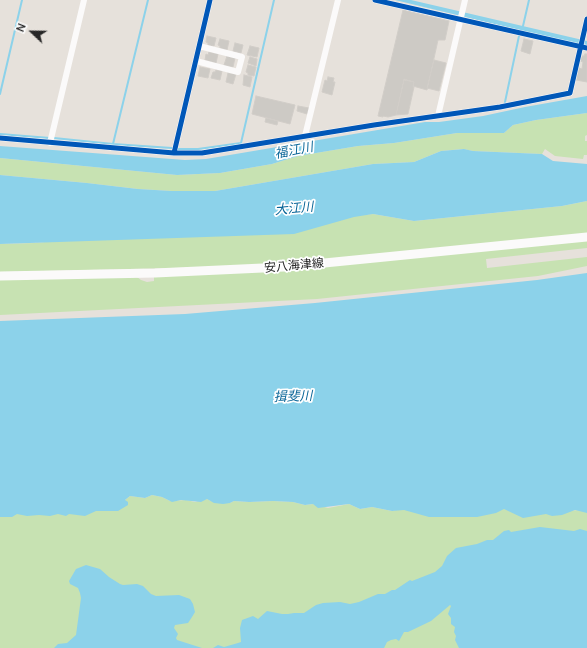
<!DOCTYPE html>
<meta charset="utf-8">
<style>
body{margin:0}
#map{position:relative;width:587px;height:648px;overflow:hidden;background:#e6e1db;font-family:Manrope,sans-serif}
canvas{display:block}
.north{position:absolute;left:12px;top:12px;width:40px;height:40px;-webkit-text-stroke:3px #fff;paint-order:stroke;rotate:292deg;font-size:11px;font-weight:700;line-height:16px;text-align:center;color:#272727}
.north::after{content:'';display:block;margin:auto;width:14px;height:18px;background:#272727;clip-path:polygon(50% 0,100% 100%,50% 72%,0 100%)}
</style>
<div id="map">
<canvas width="587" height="648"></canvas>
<div class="north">N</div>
</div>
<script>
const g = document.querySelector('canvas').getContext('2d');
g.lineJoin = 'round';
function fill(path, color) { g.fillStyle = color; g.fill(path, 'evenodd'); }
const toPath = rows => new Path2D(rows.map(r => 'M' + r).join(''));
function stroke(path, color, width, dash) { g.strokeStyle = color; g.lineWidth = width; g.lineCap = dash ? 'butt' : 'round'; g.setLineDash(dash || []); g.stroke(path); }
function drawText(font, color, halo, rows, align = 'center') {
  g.font = font + ' Manrope,"Noto Sans JP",sans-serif'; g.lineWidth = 3.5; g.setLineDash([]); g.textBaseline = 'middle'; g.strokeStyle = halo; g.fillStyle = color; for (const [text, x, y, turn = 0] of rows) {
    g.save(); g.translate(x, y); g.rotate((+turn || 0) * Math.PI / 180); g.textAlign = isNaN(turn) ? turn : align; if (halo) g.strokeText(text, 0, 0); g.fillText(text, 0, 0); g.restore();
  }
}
fill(toPath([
 [587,113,587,135,585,136,585,141,587,141,587,155,584,155,583,159,555,156,545,149,542,154,473,151,463,149,441,151,414,162,373,164,215,191,172,191,138,189,87,183,0,175,0,158,177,175,220,173,272,164,298,156,358,146,394,143,457,133,504,133,513,125,536,120],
 [587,201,587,234,284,263,215,267,0,272,0,244,34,243,373,214,414,221,562,206],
 [587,240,587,248,486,259,487,268,587,257,587,266,538,276,317,299,0,315,0,279,137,277,141,280,147,282,154,281,154,276],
 [152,495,162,497,170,501,186,500,195,502,207,499,211,501,230,503,234,501,249,502,273,501,293,502,305,505,313,504,328,508,349,504,360,509,372,507,392,511,401,509,498,506,550,511,587,510,587,544,437,576,236,648,0,648,0,511,125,500,130,496,145,498],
 [509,590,541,648,363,648,446,603]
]), '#c7e2b2');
fill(toPath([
 [395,0,411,0,587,41,587,45,577,44],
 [587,96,587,113,536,120,513,125,504,133,457,133,394,143,358,146,298,156,272,164,220,173,177,175,0,158,0,146,185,160,206,159,425,122,439,122,483,116,525,107],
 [464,149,473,151,542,154,553,161,587,164,587,201,562,206,414,221,373,214,354,217,294,234,0,244,0,175,87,183,138,189,172,191,215,191,373,164,414,162,441,151],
 [587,273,587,513,575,510,562,515,552,516,546,514,523,518,504,509,496,513,477,517,429,517,404,510,392,511,372,507,360,509,349,504,318,508,313,504,305,505,293,502,273,501,249,502,234,501,230,503,223,504,214,503,207,499,201,502,181,500,172,502,162,497,152,495,145,498,130,496,125,500,128,502,128,505,118,511,96,511,85,516,69,514,66,516,58,514,50,516,39,515,27,516,17,514,12,517,0,517,0,321,185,314,315,303,537,280],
 [540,527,574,531,580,529,587,531,587,648,459,648,455,640,456,636,454,632,455,627,451,624,451,618,448,614,451,606,450,605,431,621,408,632,404,632,399,641,396,639,391,640,387,642,384,648,213,648,218,645,224,647,238,643,241,642,240,628,242,620,253,616,258,619,267,611,282,614,288,614,294,613,304,613,316,605,323,603,340,602,350,604,359,602,378,594,385,594,392,590,395,590,410,580,412,581,435,572,442,566,447,556,456,548,477,544,487,540,493,540,504,531,509,530,511,532],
 [86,565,100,569,109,577,120,584,123,585,137,584,143,586,151,594,156,596,179,595,190,599,193,604,195,612,192,617,188,623,175,625,174,628,178,634,176,638,177,640,202,648,54,648,58,644,67,643,76,635,81,598,80,593,78,588,70,584,69,581,76,569]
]), '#8cd2ea');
stroke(toPath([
 [523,26,529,0],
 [0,94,22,0],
 [505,102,519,36],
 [0,134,50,138],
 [54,138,113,144,172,148],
 [113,144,148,0],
 [177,149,198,149,241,143,274,0]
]), '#8cd2ea', 2);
const building = toPath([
 [403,10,449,21,445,40,438,40,427,90,413,86,414,82,404,79,396,115,388,117,383,116,383,117,378,116,403,10],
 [207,36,216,38,214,46,208,45,208,43,206,42,207,36],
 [220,39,229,41,227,50,220,48,220,46,218,45,220,39],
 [524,39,533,41,530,54,521,51,524,39],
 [235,43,243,45,241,53,233,51,235,43],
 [250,46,259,48,257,57,247,55,250,46],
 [209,52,218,54,216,63,205,60,206,54,208,55,209,52],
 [585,54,587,54,587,82,576,80,579,68,582,69,583,62,580,61,582,56,584,56,585,54],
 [227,56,235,58,233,67,224,65,227,56],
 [250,57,257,59,256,66,248,63,250,57],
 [434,60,446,63,439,91,427,88,434,60],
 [248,65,256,67,254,76,248,75,248,73,246,72,248,65],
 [200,67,210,69,208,78,198,76,200,67],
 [216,70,222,71,220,80,211,78,213,72,215,72,216,70],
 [228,73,236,74,233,84,226,82,228,73],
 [244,75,252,77,250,87,243,85,244,75],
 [328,77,334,78,333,82,335,82,332,95,322,92,325,80,327,81,328,77],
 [404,80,414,82,413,87,414,87,408,114,396,115,404,80],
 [256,96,295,105,290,124,252,114,256,96],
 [298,106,309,108,307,114,297,111,298,106],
 [266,118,278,121,277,125,265,122,266,118]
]);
fill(building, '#cdcac5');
stroke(building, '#d1cdc8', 1);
stroke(toPath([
 [375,0,587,48],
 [196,61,238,72,242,57,199,46],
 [438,116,465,0],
 [305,136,338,0],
 [0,138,174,153,202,153,374,125,500,107,570,93,587,19],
 [50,143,84,0],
 [174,153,210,0]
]), '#fbfafa', 6);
stroke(toPath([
 [0,276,155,273,284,267,587,237]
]), '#fbfafa', 9);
stroke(toPath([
 [375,0,587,48],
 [0,138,174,153,202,153,374,125,500,107,570,93,587,19],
 [174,153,210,0]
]), '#0057b8', 5);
drawText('12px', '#272727', '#fff', [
 ["安八海津線",294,266,-5]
]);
drawText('italic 13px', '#0a6698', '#fff', [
 ["福江川",294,151,-11],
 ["大江川",294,209,-5],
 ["揖斐川",293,397,-2]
]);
</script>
